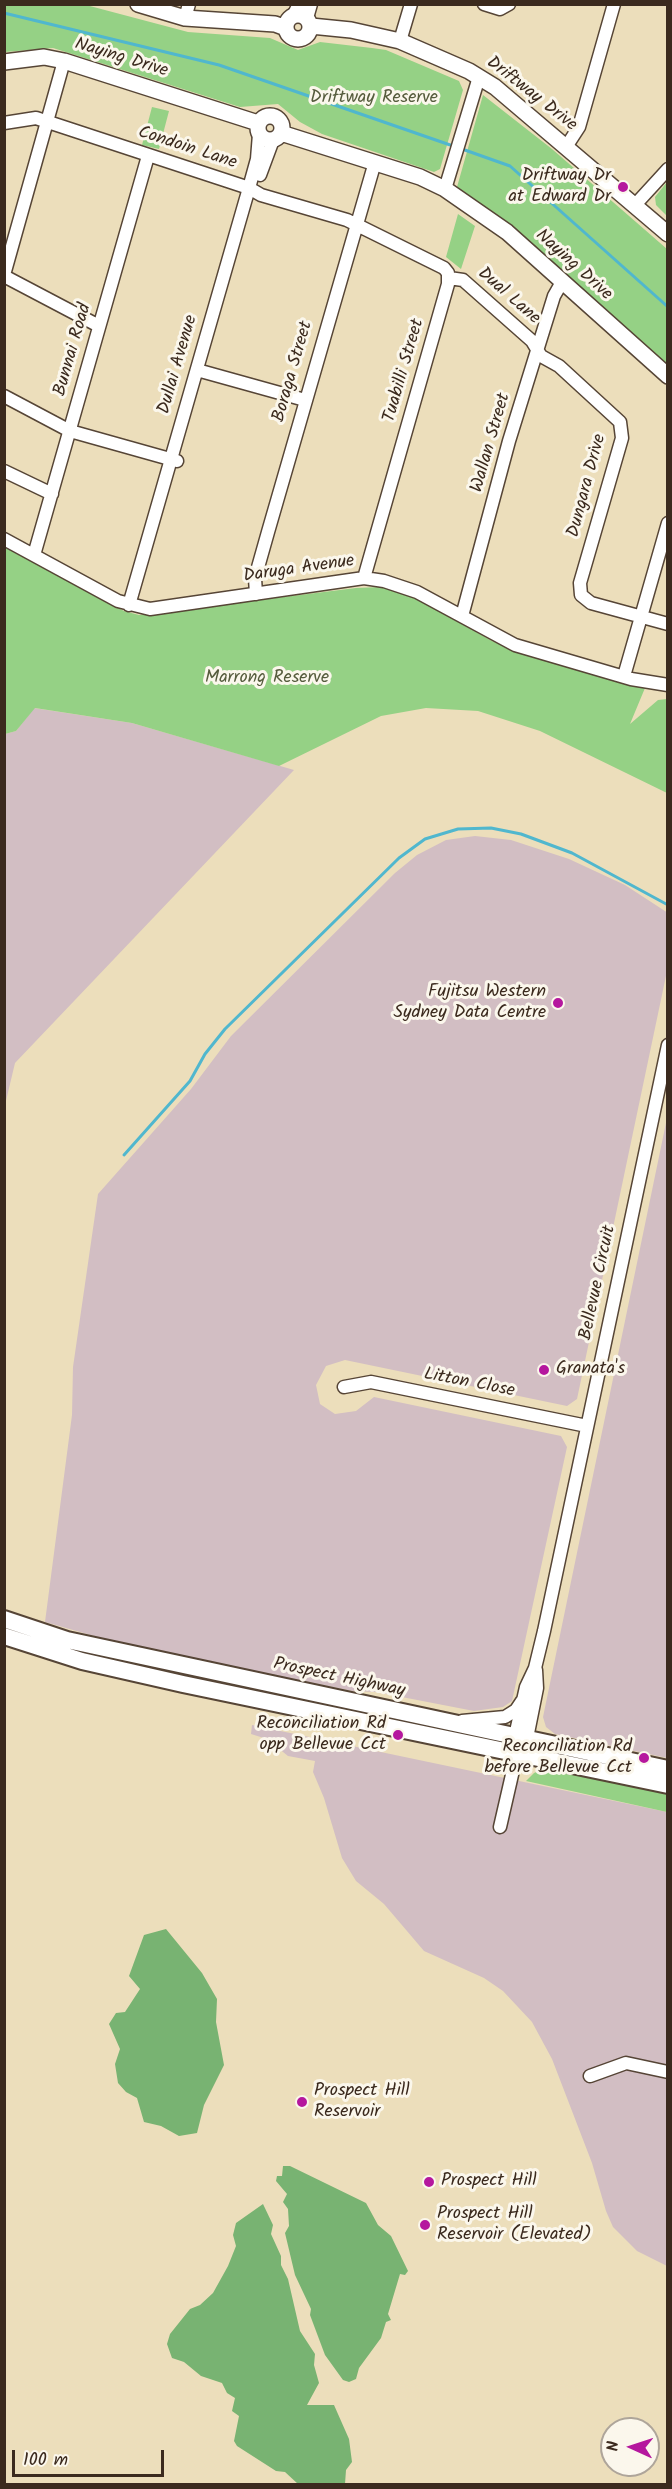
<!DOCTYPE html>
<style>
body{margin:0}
#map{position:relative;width:672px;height:2489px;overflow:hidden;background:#ecdebb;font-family:Kalam,sans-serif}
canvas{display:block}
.frame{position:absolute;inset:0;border:6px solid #3b2a1e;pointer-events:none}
.north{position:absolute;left:600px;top:2417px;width:60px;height:60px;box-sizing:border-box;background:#fbf7ec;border:2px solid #aea59a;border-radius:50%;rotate:273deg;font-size:16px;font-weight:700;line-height:24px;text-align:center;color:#3b2a1e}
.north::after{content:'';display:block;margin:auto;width:21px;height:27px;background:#b5179e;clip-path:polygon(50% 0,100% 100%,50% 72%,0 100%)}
.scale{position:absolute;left:12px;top:2450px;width:152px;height:27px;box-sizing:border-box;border:3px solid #3b2a1e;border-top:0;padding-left:8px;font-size:18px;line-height:21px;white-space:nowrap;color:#3b2a1e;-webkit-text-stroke:4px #fbf7ec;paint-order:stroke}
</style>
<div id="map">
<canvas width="672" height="2489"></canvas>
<div class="frame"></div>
<div class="north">N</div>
<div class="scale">100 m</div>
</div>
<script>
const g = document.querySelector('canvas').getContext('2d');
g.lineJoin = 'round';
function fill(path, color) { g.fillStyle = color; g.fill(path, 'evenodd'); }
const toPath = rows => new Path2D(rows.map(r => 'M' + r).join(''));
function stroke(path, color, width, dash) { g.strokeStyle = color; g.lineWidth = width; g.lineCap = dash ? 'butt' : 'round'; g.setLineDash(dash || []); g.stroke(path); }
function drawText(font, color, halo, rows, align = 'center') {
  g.font = font + ' Kalam,sans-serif'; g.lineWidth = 6; g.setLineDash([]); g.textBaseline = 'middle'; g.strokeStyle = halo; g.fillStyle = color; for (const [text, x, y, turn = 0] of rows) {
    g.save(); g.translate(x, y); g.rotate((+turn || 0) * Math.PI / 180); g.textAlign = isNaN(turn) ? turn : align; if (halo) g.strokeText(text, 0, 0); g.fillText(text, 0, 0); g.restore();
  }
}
fill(toPath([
 [34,708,132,723,294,770,15,1063,5,1105,5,734,16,731],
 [475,836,511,840,569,859,625,885,668,913,667,971,577,1399,567,1406,345,1360,326,1366,316,1385,320,1404,335,1414,356,1411,374,1397,561,1436,567,1447,512,1701,503,1707,474,1711,376,1692,352,1691,115,1642,45,1622,72,1415,73,1367,98,1194,191,1089,231,1036,395,873,417,855,446,840],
 [667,1118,667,1758,555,1734,546,1727,543,1717],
 [252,1725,667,1812,667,2266,637,2251,613,2227,606,2211,592,2163,552,2059,532,2022,503,1991,484,1978,424,1951,384,1904,356,1881,342,1858,324,1798,313,1772,315,1761,288,1756,267,1739,251,1734]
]), '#d2bec3');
fill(toPath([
 [5,4,86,5,188,32,270,38,298,50,320,42,372,48,386,50,459,81,463,90,440,169,434,172,322,134,300,122,278,104,240,107,53,48,5,52],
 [483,95,552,149,667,249,667,367,506,224,457,187],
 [152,107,169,111,159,149,142,145],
 [667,182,667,216,656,205,655,197],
 [458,214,475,226,461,269,446,257],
 [4,547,124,611,139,615,356,588,381,587,412,596,492,641,517,652,645,688,630,724,658,700,667,699,667,793,540,731,478,711,426,708,381,716,279,766,132,723,35,708,16,731,5,734],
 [549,1766,667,1792,667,1812,526,1781,534,1773]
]), '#95d185');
fill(toPath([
 [166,1929,202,1973,217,1999,216,2022,224,2065,204,2105,197,2133,179,2136,161,2126,144,2122,137,2098,126,2092,118,2083,115,2064,120,2049,109,2024,116,2013,125,2012,140,1989,129,1976,144,1935],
 [283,2166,290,2166,366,2203,378,2225,391,2236,408,2271,405,2275,400,2274,388,2314,391,2320,386,2322,381,2338,359,2368,356,2379,349,2382,343,2380,325,2355,310,2315,311,2309,295,2275,285,2233,289,2226,288,2209,283,2202,287,2194,276,2181,277,2176,282,2176],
 [263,2204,273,2225,271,2234,281,2256,281,2265,288,2279,300,2331,315,2354,314,2365,319,2383,307,2405,334,2405,349,2439,352,2462,346,2470,345,2484,298,2484,285,2472,276,2471,237,2446,234,2441,239,2416,232,2411,235,2398,227,2393,222,2383,201,2376,184,2362,172,2358,167,2344,170,2334,190,2309,200,2305,213,2293,228,2266,236,2246,233,2235,236,2223]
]), '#78b372');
stroke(toPath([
 [4,13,219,65,456,147],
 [462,149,510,166,668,307],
 [124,1155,190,1081,205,1054,225,1029,399,858,425,839,458,829,491,828,521,834,572,853,668,905]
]), '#50b7ce', 3);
const minor = toPath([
 [484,4,500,9,509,4],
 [293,16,299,4],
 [185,18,189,4],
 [307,18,311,4],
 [400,41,411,4],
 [4,123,36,118,249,188,261,195,347,220,444,268,448,273,448,284,364,578],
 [566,147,579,127,614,4],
 [260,175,273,140],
 [445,189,479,77],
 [635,205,668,169],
 [4,275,64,61],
 [4,276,99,326],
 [449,278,463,280,532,341,541,356,559,366,620,422,622,438,580,583,581,595,591,603,668,624],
 [197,370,305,400],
 [4,396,70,431,177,461],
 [4,471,52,494],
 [4,539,118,601,150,609,364,578,384,581,417,592,515,645,631,679,668,685],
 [34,555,148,156],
 [256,594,255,578,268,532,375,162],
 [129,605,249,188,257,159,259,134],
 [462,616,509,441,554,296,562,282],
 [624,676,668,523],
 [344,1387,371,1382,587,1426],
 [462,1721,505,1717,516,1710,522,1701],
 [522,1745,527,1738,537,1688,536,1670],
 [500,1827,517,1753,515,1736,526,1687,535,1668,544,1631,668,1045],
 [590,2076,626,2063,668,2072]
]);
const tertiary = toPath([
 [138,4,185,18,275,24,286,28],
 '286 27a12 12 0 1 1 24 0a12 12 0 1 1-24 0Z',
 [311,26,351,30,400,41,469,71,495,87,668,234],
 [4,62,44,57,64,61,258,123],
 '258 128a12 12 0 1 1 24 0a12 12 0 1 1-24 0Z',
 [281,133,420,177,445,189,507,232,668,376]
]);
const secondary = toPath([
 [4,1619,67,1640,668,1769],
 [4,1636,82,1661,183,1684,668,1785]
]);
stroke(minor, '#564536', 15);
stroke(tertiary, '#564536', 18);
stroke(secondary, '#564536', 20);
stroke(minor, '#fff', 12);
stroke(tertiary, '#fff', 15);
stroke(secondary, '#fff', 16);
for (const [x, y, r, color] of [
 [623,187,6,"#b5179e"],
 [558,1003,6,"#b5179e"],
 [544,1370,6,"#b5179e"],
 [398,1735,6,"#b5179e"],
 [644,1758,6,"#b5179e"],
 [302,2102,6,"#b5179e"],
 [429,2182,6,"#b5179e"],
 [425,2225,6,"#b5179e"]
]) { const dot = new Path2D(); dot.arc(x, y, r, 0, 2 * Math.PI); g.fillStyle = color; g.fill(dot); stroke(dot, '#fbf7ec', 2); }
drawText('18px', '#3b2a1e', '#fbf7ec', [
 ["Naying Drive",121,59,17],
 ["Driftway Drive",531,95,38],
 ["Condoin Lane",187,149,18],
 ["Naying Drive",573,266,42],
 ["Dual Lane",508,297,41],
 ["Bunnai Road",74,350,-74],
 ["Dullai Avenue",179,365,-74],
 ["Tuabilli Street",405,371,-74],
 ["Boraga Street",294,372,-74],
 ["Wallan Street",492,443,-74],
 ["Dungara Drive",588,486,-75],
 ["Daruga Avenue",299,570,-8],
 ["Bellevue Circuit",599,1283,-78],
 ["Litton Close",469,1384,11],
 ["Prospect Highway",339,1679,12]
]);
drawText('18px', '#565c3d', '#fbf7ec', [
 ["Driftway Reserve",374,99],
 ["Marrong Reserve",267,679]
]);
drawText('18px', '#3b2a1e', '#fbf7ec', [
 ["Driftway Dr",611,177],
 ["at Edward Dr",611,198],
 ["Fujitsu Western",546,993],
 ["Sydney Data Centre",546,1014],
 ["Granata's",556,1370,"left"],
 ["Reconciliation Rd",386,1725],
 ["opp Bellevue Cct",386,1746],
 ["Reconciliation Rd",632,1748],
 ["before Bellevue Cct",632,1769],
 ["Prospect Hill",314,2092,"left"],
 ["Reservoir",314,2113,"left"],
 ["Prospect Hill",441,2182,"left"],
 ["Prospect Hill",437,2215,"left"],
 ["Reservoir (Elevated)",437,2236,"left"]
], 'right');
</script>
